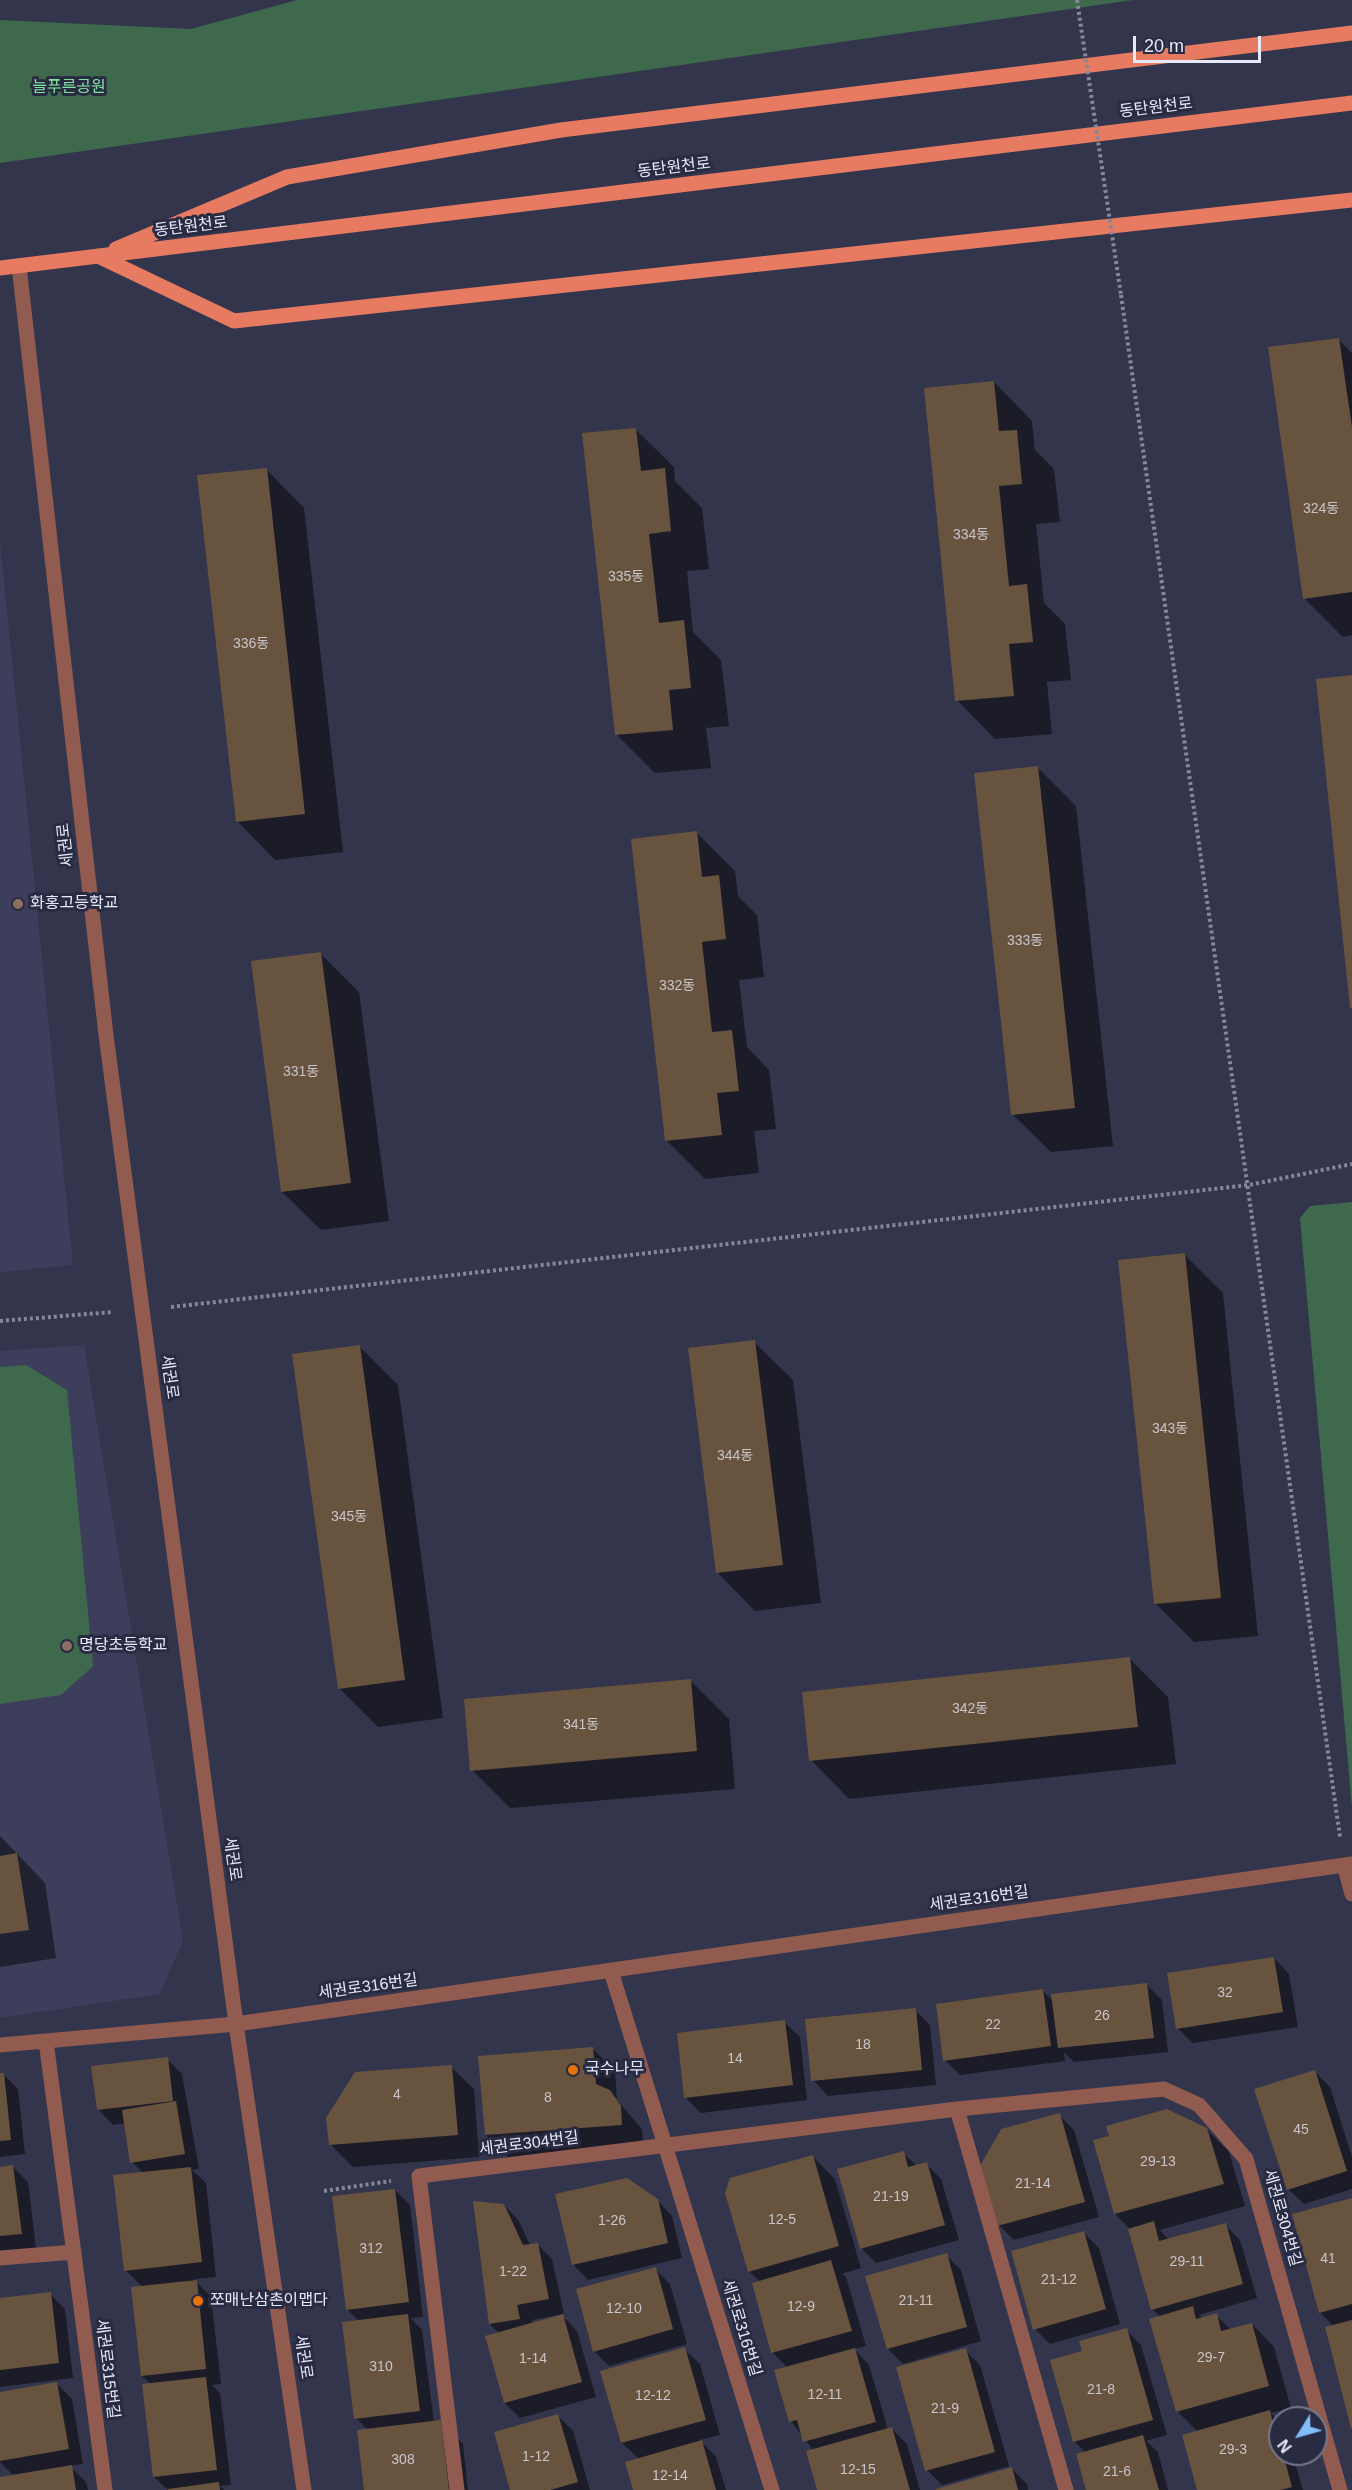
<!DOCTYPE html>
<meta charset="utf-8">
<style>
body{margin:0}
#map{position:relative;width:1352px;height:2490px;overflow:hidden;background:#33354c;font-family:Helvetica,sans-serif}
canvas{display:block}
.north{position:absolute;left:1268px;top:2406px;width:60px;height:60px;box-sizing:border-box;background:#292b42;border:2px solid #75778b;border-radius:50%;rotate:233deg;font-size:16px;font-weight:700;line-height:24px;text-align:center;color:#e7e9f8}
.north::after{content:'';display:block;margin:auto;width:21px;height:27px;background:#80bdfa;clip-path:polygon(50% 0,100% 100%,50% 72%,0 100%)}
.scale{position:absolute;left:1133px;top:36px;width:128px;height:27px;box-sizing:border-box;border:3px solid #e7e9f8;border-top:0;padding-left:8px;font-size:18px;line-height:21px;white-space:nowrap;color:#e7e9f8;-webkit-text-stroke:4px #292b42;paint-order:stroke}
</style>
<div id="map">
<canvas width="1352" height="2490"></canvas>
<div class="north">N</div>
<div class="scale">20 m</div>
</div>
<script>
const g = document.querySelector('canvas').getContext('2d');
g.lineJoin = 'round';
function fill(path, color) { g.fillStyle = color; g.fill(path, 'evenodd'); }
const toPath = rows => new Path2D(rows.map(r => 'M' + r).join(''));
function stroke(path, color, width, dash) { g.strokeStyle = color; g.lineWidth = width; g.lineCap = dash ? 'butt' : 'round'; g.setLineDash(dash || []); g.stroke(path); }
function drawText(font, color, halo, rows, align = 'center') {
  g.font = font + ' Helvetica,"Noto Sans KR",sans-serif'; g.lineWidth = 6; g.setLineDash([]); g.textBaseline = 'middle'; g.strokeStyle = halo; g.fillStyle = color; for (const [text, x, y, turn = 0] of rows) {
    g.save(); g.translate(x, y); g.rotate((+turn || 0) * Math.PI / 180); g.textAlign = isNaN(turn) ? turn : align; if (halo) g.strokeText(text, 0, 0); g.fillText(text, 0, 0); g.restore();
  }
}
fill(toPath([
 [0,542,73,1265,0,1272],
 [84,1345,183,1940,160,1994,0,2018,0,1351]
]), '#3c3e5c');
fill(toPath([
 [297,0,1133,0,0,163,0,20,191,29],
 [1352,1202,1352,1808,1300,1218,1310,1206],
 [26,1365,67,1390,93,1666,61,1695,0,1704,0,1367]
]), '#3f694c');
fill(toPath([
 [1339,340,1352,353,1352,635,1343,637,1304,598],
 [994,382,1032,421,1035,450,1054,469,1060,522,1036,524,1044,603,1065,624,1071,680,1047,682,1052,734,995,739,957,700],
 [635,429,674,467,675,481,702,508,709,569,687,571,693,632,721,660,729,726,706,728,711,768,655,773,616,734],
 [266,469,304,508,343,852,275,860,237,821],
 [1038,768,1076,806,1113,1146,1051,1152,1012,1114],
 [697,833,735,871,738,896,757,915,764,977,739,980,747,1047,769,1070,776,1129,754,1131,759,1173,705,1179,666,1140],
 [320,953,359,992,389,1221,321,1230,282,1192],
 [1185,1255,1223,1293,1258,1636,1194,1642,1155,1603],
 [754,1342,793,1380,821,1603,755,1611,717,1572],
 [360,1347,398,1385,443,1718,378,1727,339,1688],
 [1130,1659,1168,1697,1176,1764,849,1799,811,1760],
 [690,1680,729,1719,735,1789,510,1808,472,1770],
 [0,1836,45,1883,56,1958,0,1967],
 [1274,1958,1289,1974,1298,2027,1193,2043,1177,2028],
 [1147,1985,1162,2000,1168,2052,1074,2062,1064,2052,1065,2061,960,2075,945,2060,1043,1991,1054,2002],
 [915,2010,930,2025,936,2085,828,2096,813,2080],
 [784,2022,800,2037,807,2100,701,2113,686,2098],
 [593,2049,615,2071,617,2100,642,2129,644,2147,508,2157,486,2135],
 [167,2059,182,2074,199,2169,192,2170,206,2183,216,2277,194,2279,211,2297,221,2384,212,2385,220,2393,231,2485,220,2486,224,2490,168,2490,154,2477,151,2384,142,2376,143,2287,125,2270,143,2173,132,2162,126,2123,113,2125,98,2109],
 [451,2067,474,2089,479,2157,353,2167,330,2144],
 [1315,2072,1330,2087,1352,2157,1352,2189,1304,2204,1288,2189],
 [0,2074,3,2074,18,2089,25,2154,0,2157],
 [1059,2115,1074,2130,1099,2217,1014,2240,999,2225],
 [1206,2129,1229,2152,1245,2206,1160,2230,1169,2240,1225,2225,1240,2240,1257,2298,1199,2315,1203,2319,1216,2315,1231,2330,1252,2324,1274,2347,1291,2408,1271,2413,1280,2422,1280,2454,1292,2454,1303,2490,1199,2490,1198,2432,1177,2411,1161,2317,1152,2309,1129,2228,1115,2214],
 [903,2153,917,2166,926,2164,941,2179,959,2240,876,2263,861,2248],
 [813,2157,835,2179,861,2268,842,2274,846,2277,866,2346,854,2349,869,2365,888,2430,892,2429,907,2444,920,2490,818,2490,813,2450,791,2421,788,2368,772,2352,760,2282,749,2271],
 [13,2167,28,2182,36,2248,0,2252,0,2168],
 [395,2190,410,2205,423,2317,411,2318,422,2330,434,2422,440,2421,463,2444,468,2490,366,2490,368,2430,356,2418,359,2321,347,2309],
 [1352,2199,1352,2425,1334,2327,1320,2312],
 [657,2200,672,2216,682,2258,588,2280,573,2264],
 [504,2205,519,2221,530,2245,537,2244,552,2259,564,2314,561,2314,577,2331,596,2397,520,2418,505,2403,487,2337,500,2334,490,2324],
 [560,2315,560,2317,533,2324,532,2320],
 [1084,2233,1099,2248,1120,2324,1050,2344,1035,2329],
 [946,2255,961,2270,981,2341,903,2364,888,2349],
 [655,2269,670,2284,687,2344,609,2366,594,2351],
 [50,2294,65,2309,73,2378,0,2387,0,2300],
 [1126,2330,1141,2345,1167,2435,1146,2441,1158,2452,1168,2490,1088,2490,1086,2453,1074,2441,1084,2352],
 [684,2349,700,2364,720,2435,700,2440,716,2457,726,2490,635,2490,639,2459,622,2443,602,2372],
 [965,2350,980,2365,1009,2466,942,2485,927,2470],
 [57,2384,72,2399,83,2464,70,2466,86,2482,88,2490,0,2490,0,2479,14,2476,0,2462,0,2393],
 [558,2416,573,2431,590,2490,511,2490],
 [1012,2469,1027,2484,1028,2490,939,2490]
]), '#0007');
fill(toPath([
 [1339,338,1352,427,1352,592,1303,599,1268,347],
 [994,381,999,431,1017,430,1022,484,999,486,1009,586,1027,584,1033,642,1009,644,1014,696,955,701,924,388],
 [636,428,641,471,665,468,671,531,649,534,659,623,684,620,691,688,669,690,673,730,615,735,582,433],
 [267,468,305,814,236,822,197,475],
 [1352,675,1352,1008,1350,1008,1316,679],
 [1038,766,1075,1108,1011,1115,974,773],
 [697,831,702,877,719,875,726,939,702,942,712,1032,732,1030,739,1091,717,1093,722,1135,665,1141,631,839],
 [321,952,351,1183,281,1192,251,961],
 [1185,1253,1221,1598,1154,1604,1118,1260],
 [755,1340,783,1565,716,1573,688,1348],
 [360,1345,405,1680,338,1689,292,1354],
 [1130,1657,1138,1727,809,1761,802,1692],
 [691,1679,697,1751,470,1771,464,1699],
 [17,1853,29,1930,0,1934,0,1856],
 [1274,1957,1283,2012,1176,2029,1167,1973],
 [1147,1983,1154,2038,1058,2048,1051,1994],
 [1043,1989,1051,2046,943,2061,936,2004],
 [916,2008,922,2070,811,2081,805,2019],
 [785,2020,793,2085,684,2098,677,2033],
 [593,2047,596,2084,610,2090,621,2106,622,2125,485,2135,478,2056],
 [168,2057,173,2101,97,2110,91,2066],
 [452,2065,458,2135,329,2145,326,2118,355,2072],
 [1315,2070,1347,2171,1287,2190,1254,2089],
 [0,2073,4,2073,11,2140,0,2141],
 [176,2101,185,2154,130,2163,122,2110],
 [1167,2109,1207,2128,1224,2184,1114,2214,1093,2140,1109,2136,1106,2126],
 [1060,2113,1085,2202,997,2226,980,2166,1001,2129],
 [904,2151,908,2167,927,2162,945,2225,860,2249,837,2169],
 [813,2155,839,2246,748,2272,725,2193,730,2178],
 [13,2165,22,2234,0,2236,0,2167],
 [191,2167,202,2262,124,2271,113,2175],
 [627,2178,658,2199,668,2243,572,2265,555,2194],
 [395,2189,409,2302,346,2310,332,2196],
 [1352,2198,1352,2304,1319,2313,1292,2214],
 [473,2201,504,2204,523,2245,538,2243,549,2299,517,2305,520,2319,489,2324],
 [1154,2221,1159,2241,1226,2223,1243,2284,1151,2310,1128,2229],
 [1084,2231,1106,2309,1033,2330,1011,2251],
 [947,2253,967,2327,887,2349,865,2276],
 [831,2260,852,2331,771,2353,752,2283],
 [656,2267,673,2329,593,2352,576,2289],
 [197,2280,206,2369,141,2376,131,2287],
 [51,2292,59,2363,0,2370,0,2298],
 [1193,2306,1196,2319,1217,2313,1221,2331,1252,2323,1269,2386,1176,2412,1149,2319],
 [408,2314,420,2411,354,2419,342,2322],
 [563,2314,582,2382,504,2403,485,2336],
 [1352,2320,1352,2428,1351,2428,1325,2327],
 [1127,2328,1153,2420,1073,2442,1050,2360,1082,2351,1079,2341],
 [685,2347,706,2420,621,2443,600,2371],
 [855,2348,876,2422,803,2442,797,2420,789,2422,774,2370],
 [966,2348,995,2452,925,2471,896,2367],
 [206,2377,217,2470,153,2477,142,2384],
 [57,2382,69,2449,0,2461,0,2392],
 [1270,2410,1280,2454,1283,2454,1292,2487,1281,2490,1197,2490,1182,2435],
 [558,2414,578,2482,550,2490,510,2490,494,2432],
 [441,2420,449,2490,364,2490,357,2430],
 [892,2427,910,2490,817,2490,806,2451],
 [1143,2435,1159,2490,1086,2490,1076,2454],
 [702,2440,716,2490,633,2490,625,2462],
 [72,2465,76,2490,0,2490,0,2477],
 [1012,2467,1018,2490,936,2490,936,2489],
 [219,2482,220,2490,168,2490,168,2489]
]), '#68533f');
stroke(toPath([
 [1121,295,1340,1837],
 [171,1307,1249,1185,1352,1164],
 [0,1321,113,1312],
 [324,2191,391,2181]
]), '#85879a', 4, [3, 3]);
stroke(toPath([
 [19,266,106,1035,236,2024,304,2490],
 [1344,1865,1352,1894],
 [611,1971,772,2490],
 [46,2041,105,2490],
 [0,2045,236,2024,1352,1864],
 [957,2109,1164,2089,1199,2105,1246,2159,1340,2490],
 [0,2258,74,2252],
 [457,2490,419,2176,957,2109,1066,2490]
]), '#915b4f', 15);
stroke(toPath([
 [116,249,287,177,561,130,1352,33],
 [98,256,234,321,1352,200],
 [0,268,1352,103]
]), '#e77b62', 15);
stroke(toPath([
 [1077,0,1121,295]
]), '#85879a', 4, [3, 3]);
for (const [x, y, r, color] of [
 [18,904,6,"#8d6e63"],
 [67,1646,6,"#8d6e63"],
 [573,2070,6,"#e8710a"],
 [198,2301,6,"#e8710a"]
]) { const dot = new Path2D(); dot.arc(x, y, r, 0, 2 * Math.PI); g.fillStyle = color; g.fill(dot); stroke(dot, '#292b42', 2); }
drawText('14px', '#c7c4ca', null, [
 ["324동",1321,509],
 ["334동",971,535],
 ["335동",626,577],
 ["336동",251,644],
 ["333동",1025,941],
 ["332동",677,986],
 ["331동",301,1072],
 ["343동",1170,1429],
 ["344동",735,1456],
 ["345동",349,1517],
 ["342동",970,1709],
 ["341동",581,1725],
 ["32",1225,1993],
 ["26",1102,2016],
 ["22",993,2025],
 ["18",863,2045],
 ["14",735,2059],
 ["4",397,2095],
 ["8",548,2098],
 ["45",1301,2130],
 ["29-13",1158,2162],
 ["21-14",1033,2184],
 ["21-19",891,2197],
 ["12-5",782,2220],
 ["1-26",612,2221],
 ["312",371,2249],
 ["41",1328,2259],
 ["29-11",1187,2262],
 ["1-22",513,2272],
 ["21-12",1059,2280],
 ["21-11",916,2301],
 ["12-9",801,2307],
 ["12-10",624,2309],
 ["29-7",1211,2358],
 ["1-14",533,2359],
 ["310",381,2367],
 ["21-8",1101,2390],
 ["12-11",825,2395],
 ["12-12",653,2396],
 ["21-9",945,2409],
 ["29-3",1233,2450],
 ["1-12",536,2457],
 ["308",403,2460],
 ["12-15",858,2470],
 ["21-6",1117,2472],
 ["12-14",670,2476]
]);
drawText('16px', '#80e3a0', '#292b42', [
 ["늘푸른공원",69,88]
]);
drawText('16px', '#e7e9f8', '#292b42', [
 ["동탄원천로",1156,108,-7],
 ["동탄원천로",674,168,-7],
 ["동탄원천로",191,227,-7],
 ["세권로",66,845,-96],
 ["세권로",169,1377,82],
 ["세권로",232,1859,82],
 ["세권로316번길",979,1899,-8],
 ["세권로316번길",368,1987,-8],
 ["세권로304번길",529,2144,-7],
 ["세권로304번길",1282,2218,74],
 ["세권로316번길",741,2328,73],
 ["세권로",303,2357,82],
 ["세권로315번길",107,2369,83]
]);
drawText('16px', '#e7e9f8', '#292b42', [
 ["화홍고등학교",30,904],
 ["명당초등학교",79,1646],
 ["국수나무",585,2070],
 ["쪼매난삼촌이맵다",210,2301]
], 'left');
</script>
